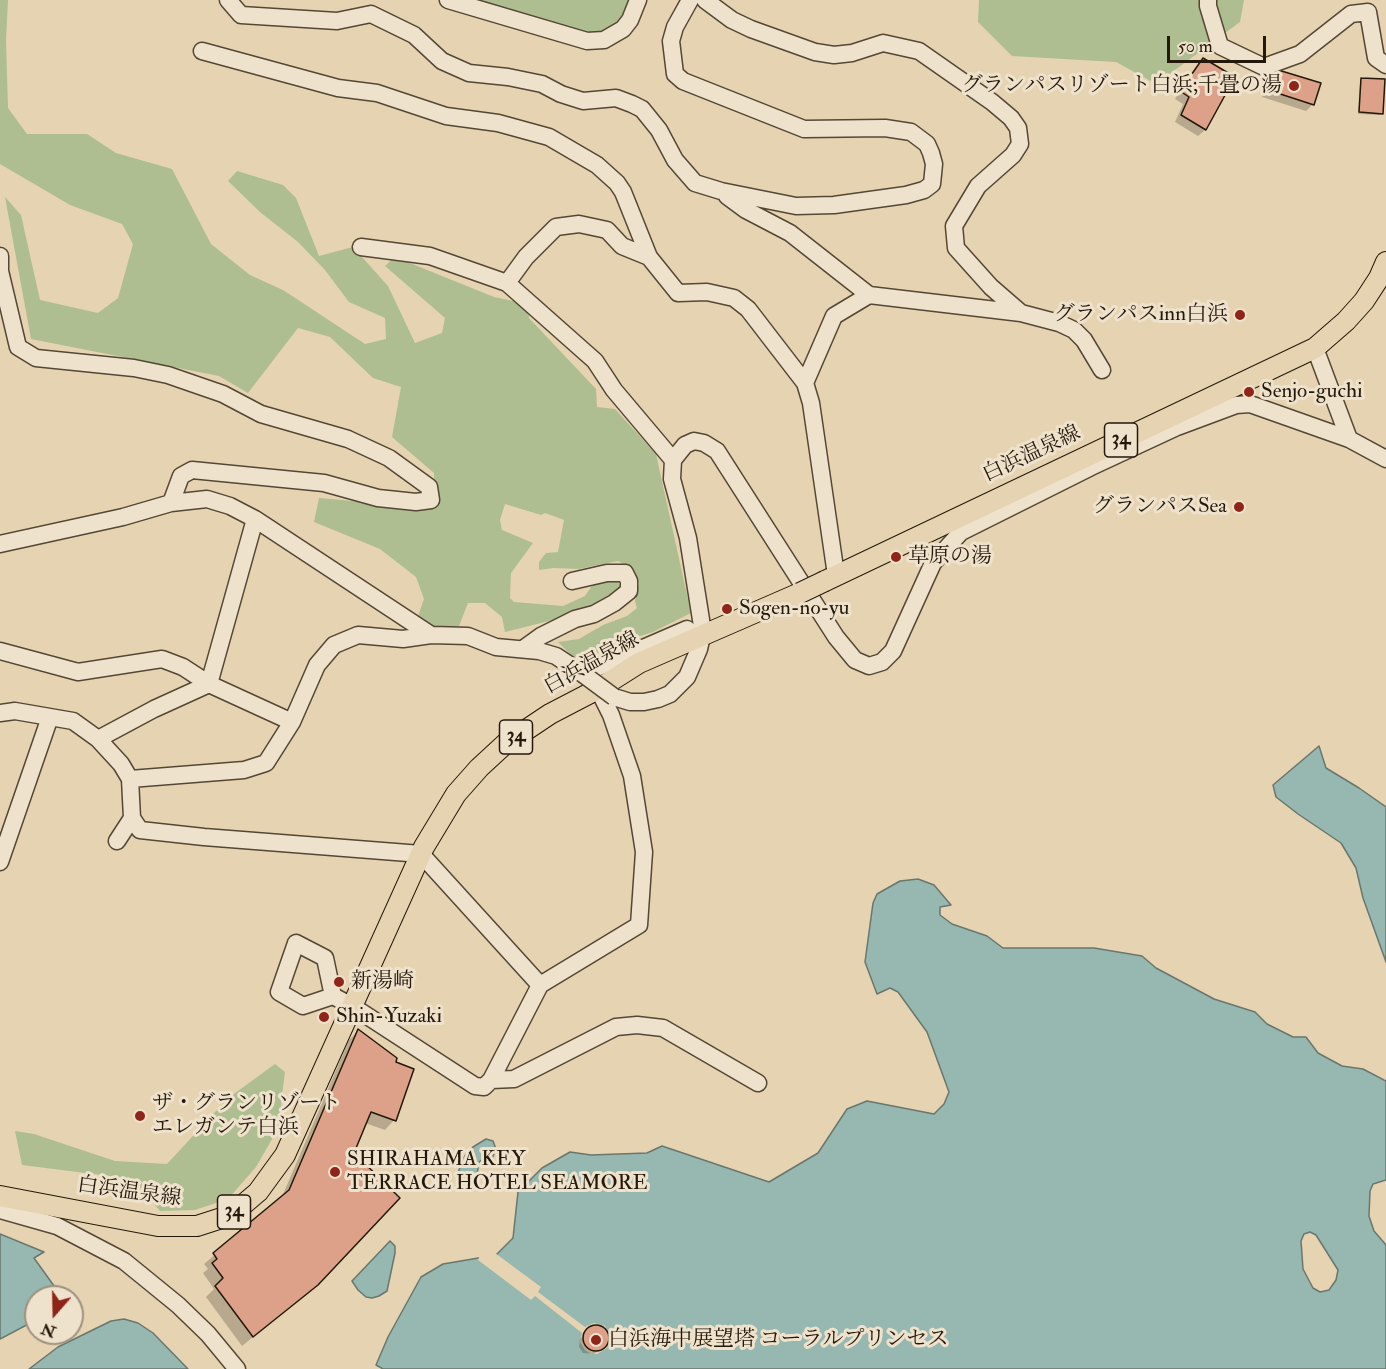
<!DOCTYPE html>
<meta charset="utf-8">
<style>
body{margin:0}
#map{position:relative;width:1386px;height:1369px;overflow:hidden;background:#e6d3b2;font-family:"IM FELL Double Pica",serif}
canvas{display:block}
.north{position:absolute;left:24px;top:1285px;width:60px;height:60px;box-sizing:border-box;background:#efe2cd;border:2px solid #9e917f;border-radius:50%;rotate:200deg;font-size:16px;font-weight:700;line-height:24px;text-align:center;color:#24180a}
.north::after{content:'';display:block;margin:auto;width:21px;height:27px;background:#8f2418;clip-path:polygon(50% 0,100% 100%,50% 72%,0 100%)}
.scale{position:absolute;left:1167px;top:36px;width:99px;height:27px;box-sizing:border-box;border:3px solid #24180a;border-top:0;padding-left:8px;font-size:18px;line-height:21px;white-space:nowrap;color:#24180a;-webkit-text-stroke:4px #efe2cd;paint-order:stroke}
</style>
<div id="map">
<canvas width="1386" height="1369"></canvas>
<div class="north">N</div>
<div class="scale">50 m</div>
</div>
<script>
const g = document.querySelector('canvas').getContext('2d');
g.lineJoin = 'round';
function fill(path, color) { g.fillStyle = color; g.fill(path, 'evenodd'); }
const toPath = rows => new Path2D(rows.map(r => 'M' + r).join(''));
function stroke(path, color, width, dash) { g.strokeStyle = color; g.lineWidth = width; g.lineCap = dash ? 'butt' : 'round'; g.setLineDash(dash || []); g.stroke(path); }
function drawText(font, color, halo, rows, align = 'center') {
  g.font = font + ' "IM FELL Double Pica","Noto Serif JP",serif'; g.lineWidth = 6; g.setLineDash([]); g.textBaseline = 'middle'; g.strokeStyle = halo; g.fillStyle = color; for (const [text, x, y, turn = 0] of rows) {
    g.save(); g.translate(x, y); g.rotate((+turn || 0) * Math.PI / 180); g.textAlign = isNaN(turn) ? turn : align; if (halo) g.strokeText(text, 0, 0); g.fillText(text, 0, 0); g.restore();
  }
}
fill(toPath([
 [0,0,8,0,6,41,8,108,27,134,87,134,116,153,172,169,211,244,250,275,283,290,365,344,386,339,385,318,349,302,325,270,298,242,260,212,228,181,237,171,283,185,296,198,319,256,353,247,388,286,415,343,442,333,445,318,385,266,395,257,494,297,528,304,529,318,596,389,597,407,615,409,656,454,691,613,653,632,609,646,580,664,558,642,579,639,603,625,627,616,637,608,635,601,639,583,631,568,618,561,579,569,553,568,539,570,539,562,546,553,558,552,564,520,545,513,541,515,505,504,500,520,502,530,533,543,511,573,510,598,514,602,563,606,585,596,596,580,617,579,620,587,616,593,585,612,505,632,502,617,485,603,468,603,459,626,434,628,417,619,424,599,416,577,380,549,314,522,319,498,435,508,434,473,392,437,401,387,373,378,330,337,298,328,248,393,219,376,31,339,5,197,21,215,40,300,98,313,118,298,133,244,122,224,70,205,0,164],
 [474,0,633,0,618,24,606,32,585,35],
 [979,0,1244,0,1240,22,1156,84,1116,62,1012,56,978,22],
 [275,1064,285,1072,281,1103,283,1120,256,1167,228,1199,195,1210,160,1211,133,1179,22,1165,15,1131,34,1134,115,1161,167,1164,227,1099]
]), '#aebe91');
const water = toPath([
 [1319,746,1326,768,1359,788,1386,807,1386,962,1363,898,1356,868,1341,843,1298,814,1276,797,1273,785,1319,746],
 [918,879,934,885,951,905,940,907,940,915,952,924,987,936,1003,948,1094,948,1142,956,1156,968,1214,999,1255,1012,1267,1024,1293,1037,1306,1037,1318,1053,1342,1066,1363,1069,1386,1081,1386,1180,1373,1184,1370,1191,1369,1216,1374,1231,1386,1245,1386,1369,383,1369,376,1365,388,1337,421,1277,443,1264,496,1255,513,1238,518,1192,542,1168,570,1152,591,1155,647,1153,662,1146,769,1182,818,1153,847,1109,867,1101,934,1114,944,1104,949,1092,927,1032,898,992,890,988,877,994,865,962,873,903,877,894,900,881,918,879],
 [1310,1232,1316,1235,1338,1270,1336,1280,1329,1290,1320,1292,1313,1288,1303,1269,1301,1241,1304,1234,1310,1232],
 [486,1139,493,1141,496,1149,492,1159,488,1161,483,1159,479,1162,477,1175,469,1180,461,1179,458,1173,463,1158,473,1147,486,1139],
 [0,1234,44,1252,34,1258,62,1297,36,1297,36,1320,0,1339,0,1234],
 [390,1241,395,1246,395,1253,387,1291,379,1296,372,1298,366,1297,358,1290,352,1281,390,1241],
 [124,1319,138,1323,153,1333,188,1369,29,1369,58,1347,111,1321,124,1319]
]);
fill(water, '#97b7b1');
stroke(water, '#69776e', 1.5);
fill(toPath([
 [495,1253,541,1287,538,1292,585,1327,594,1323,605,1326,611,1338,607,1348,597,1354,591,1354,585,1350,580,1342,582,1333,535,1296,531,1300,478,1260,480,1255]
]), '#e6d3b2');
fill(toPath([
 [1203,60,1233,77,1205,130,1198,136,1175,122,1183,104,1175,99,1196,67],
 [1275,70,1313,104,1306,111,1262,97,1268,78],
 [1361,79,1382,113,1380,115,1358,114,1360,81],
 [358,1031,394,1120,385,1130,365,1123,352,1153,306,1294,242,1346,206,1297,214,1289,203,1273,208,1269,204,1264,281,1199,349,1040],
 [590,1329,602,1329,606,1334,605,1345,594,1354,583,1353,579,1347,580,1339]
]), '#0003');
const building = toPath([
 [1203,58,1235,77,1206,130,1181,115,1189,97,1180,91,1203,58],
 [1275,69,1321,83,1314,105,1268,90,1275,69],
 [1361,78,1385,79,1383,114,1359,112,1361,78],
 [358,1029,397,1058,396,1062,414,1069,396,1121,371,1112,354,1153,400,1198,318,1285,253,1337,215,1286,223,1278,212,1263,217,1259,213,1253,289,1190,358,1029],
 '583 1338a13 13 0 1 1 26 0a13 13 0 1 1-26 0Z'
]);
fill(building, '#dda088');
stroke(building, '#24180a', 1.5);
const minor = toPath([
 [228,0,241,15,337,21,371,14,414,35,442,61,469,73,508,77,542,84,561,94,583,101,616,98,632,104,642,109,659,130,675,160,695,183,721,191,796,206,834,205,906,195,924,190,932,184,934,164,931,153,927,144,911,132,885,128,804,129,683,81,675,74,671,41,675,27,690,0],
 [448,0,587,41,604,40,623,29,630,20,638,0],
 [705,0,732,20,751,29,815,52,834,55,852,53,883,43,919,51,992,102,1011,118,1018,128,1020,144,1013,155,978,186,954,226,956,248,991,287,1021,313],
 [1208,0,1208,6,1220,46,1264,67,1300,54,1351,14,1368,12,1376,58,1386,65],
 [202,51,338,88,377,93,446,116,498,123,549,137,597,165,617,183,623,192,649,257,678,293,707,292,734,298,748,309,805,383,811,403,836,575],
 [727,196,746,210,790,233,869,295,1021,313,1059,323,1074,330,1084,340,1102,370],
 [361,247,430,256,507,283,595,361,614,390,673,460],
 [0,256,0,271,18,347,36,358,134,368,168,375,223,394,261,414,348,439,389,458,429,487,431,500,416,502,378,498,324,483,192,470,181,476,171,503],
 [507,283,526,257,556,227,579,224,607,230,622,246,649,257],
 [1315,348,1349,439,1386,459],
 [805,383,834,316,869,295],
 [0,544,123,517,171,503,207,499,230,506,255,519,431,635],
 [523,649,541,636,575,619,594,614,614,603,629,591,629,581,625,573,607,573,572,581],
 [0,651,78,672,162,659,183,667,209,684,292,722],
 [209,684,255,519],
 [614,697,630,702,644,702,658,699,670,694,687,677,699,649,702,636,702,626,688,538,672,479,673,460,685,445,694,441,704,443,717,451,836,637,855,660,869,666,882,662,893,651,933,563,961,532,1091,467,1177,427,1236,405,1250,404,1349,439],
 [0,713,15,711,73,721,98,739,121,764,130,779,132,818,140,830,204,837,421,854,540,985],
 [98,739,154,709,209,684],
 [130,779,244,770,266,763,292,722,317,665,334,645,358,635,403,639,431,635,468,636,496,647,539,651,556,656,583,674,687,629,697,638],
 [117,841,132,818],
 [0,862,50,717],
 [333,996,325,958,296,943,279,992,303,1006,333,996,352,1006,475,1086,484,1087,491,1080,540,985,639,925,644,852,632,776,611,715,598,689],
 [491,1080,514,1079,616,1027,637,1025,663,1028,758,1083],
 [0,1210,57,1226,124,1261,178,1305,208,1334,237,1369]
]);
const major = toPath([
 [825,581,1315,348,1346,321,1364,301,1379,278,1386,262],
 [0,1196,158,1226,197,1226,231,1215,258,1192,285,1155,424,847,456,794,479,768,505,744,550,714,598,689,639,663,800,593]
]);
stroke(minor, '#544734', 19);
stroke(major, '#24180a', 22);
stroke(minor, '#efe2cd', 16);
stroke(major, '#e6d3b2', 20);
const minorBridge = toPath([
 [583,674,614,697]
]);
const majorBridge = toPath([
 [800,593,825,581]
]);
stroke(minorBridge, '#544734', 19, []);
stroke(majorBridge, '#24180a', 22, []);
stroke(minorBridge, '#efe2cd', 16);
stroke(majorBridge, '#e6d3b2', 20);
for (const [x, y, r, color] of [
 [1294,86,6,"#8f2418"],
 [1240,315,6,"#8f2418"],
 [1249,392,6,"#8f2418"],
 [1239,507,6,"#8f2418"],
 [896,557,6,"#8f2418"],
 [727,609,6,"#8f2418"],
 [339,982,6,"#8f2418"],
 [324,1017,6,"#8f2418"],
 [140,1116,6,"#8f2418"],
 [335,1172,6,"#8f2418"],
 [596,1340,6,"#8f2418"]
]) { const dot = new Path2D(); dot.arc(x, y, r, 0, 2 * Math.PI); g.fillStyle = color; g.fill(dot); stroke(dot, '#efe2cd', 2); }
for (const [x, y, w] of [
 [1121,440,33],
 [516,737,33],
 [234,1212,33]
]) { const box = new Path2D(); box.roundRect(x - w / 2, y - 17, w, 34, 4.5); g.fillStyle = '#efe2cd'; g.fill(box); stroke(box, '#24180a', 1.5); }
drawText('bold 20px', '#24180a', null, [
 ["34",1121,440],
 ["34",516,737],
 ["34",234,1212]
]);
drawText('21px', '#24180a', '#efe2cd', [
 ["グランパスリゾート白浜;千畳の湯",1282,86,"right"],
 ["グランパスinn白浜",1228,315,"right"],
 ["Senjo-guchi",1261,392],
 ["グランパスSea",1227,507,"right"],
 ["草原の湯",908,557],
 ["Sogen-no-yu",739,609],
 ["新湯崎",351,982],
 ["Shin-Yuzaki",336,1017],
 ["ザ・グランリゾート",152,1104],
 ["エレガンテ白浜",152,1128],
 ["SHIRAHAMA KEY",347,1160],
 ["TERRACE HOTEL SEAMORE",347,1184],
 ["白浜海中展望塔 コーラルプリンセス",608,1340]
], 'left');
drawText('21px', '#24180a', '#efe2cd', [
 ["白浜温泉線",1032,455,-25],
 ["白浜温泉線",592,664,-29],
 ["白浜温泉線",129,1193,8]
]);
</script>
